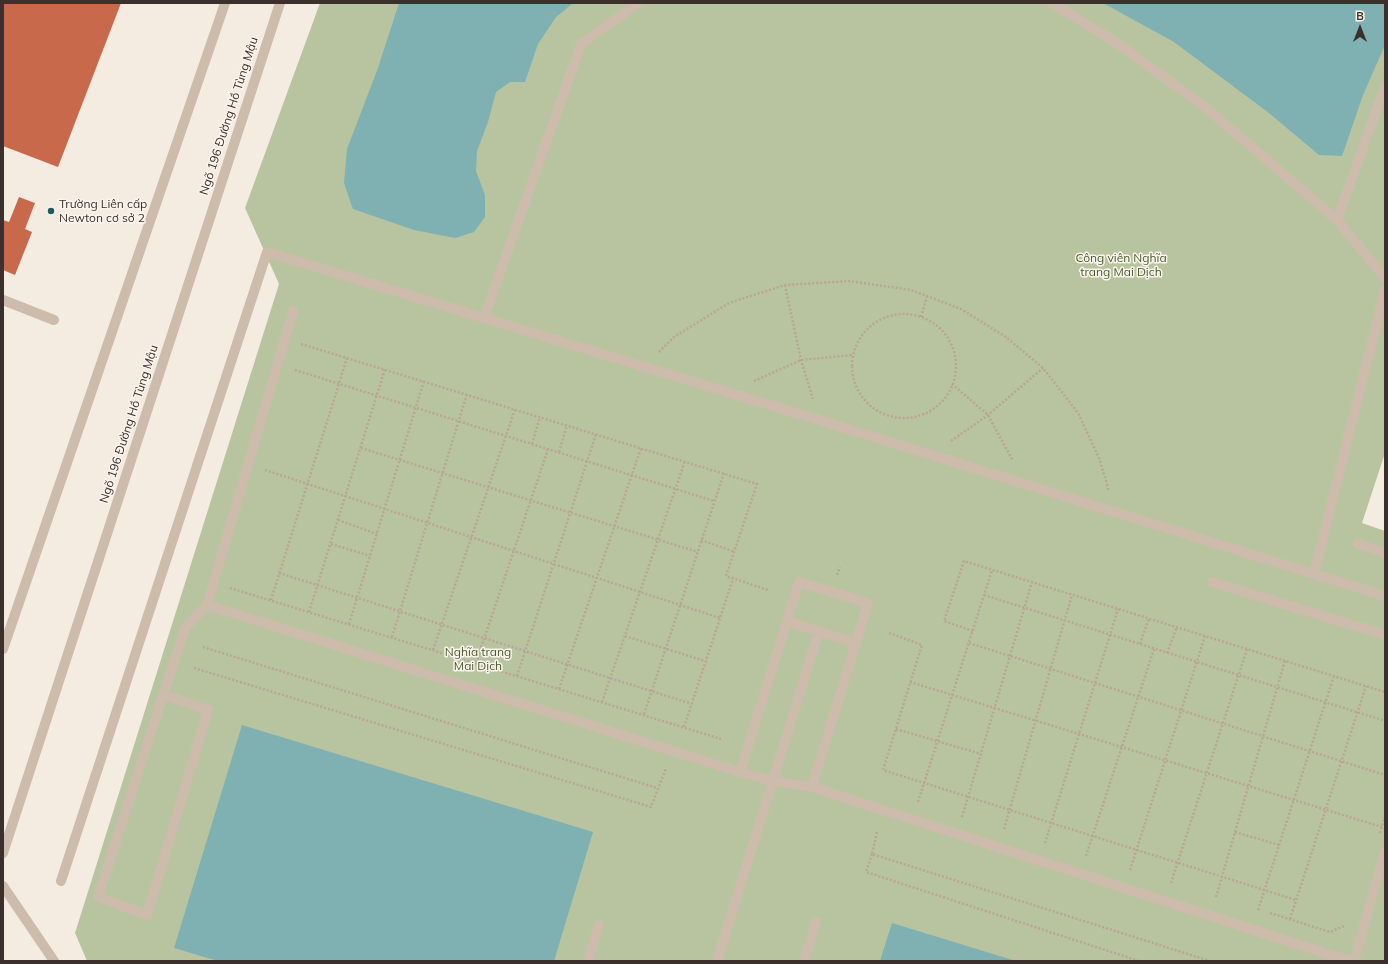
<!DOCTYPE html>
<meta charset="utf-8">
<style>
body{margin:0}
#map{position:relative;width:1388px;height:964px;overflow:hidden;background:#f4ebe1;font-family:Mulish,sans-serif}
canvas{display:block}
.frame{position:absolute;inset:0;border:4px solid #3b302b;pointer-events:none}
.north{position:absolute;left:1340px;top:8px;width:40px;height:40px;-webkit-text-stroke:3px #fbf5ee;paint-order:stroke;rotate:0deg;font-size:11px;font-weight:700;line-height:16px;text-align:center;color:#3b302b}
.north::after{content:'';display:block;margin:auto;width:14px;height:18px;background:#3b302b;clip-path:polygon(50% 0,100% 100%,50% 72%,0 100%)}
</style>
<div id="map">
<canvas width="1388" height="964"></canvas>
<div class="frame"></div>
<div class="north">B</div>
</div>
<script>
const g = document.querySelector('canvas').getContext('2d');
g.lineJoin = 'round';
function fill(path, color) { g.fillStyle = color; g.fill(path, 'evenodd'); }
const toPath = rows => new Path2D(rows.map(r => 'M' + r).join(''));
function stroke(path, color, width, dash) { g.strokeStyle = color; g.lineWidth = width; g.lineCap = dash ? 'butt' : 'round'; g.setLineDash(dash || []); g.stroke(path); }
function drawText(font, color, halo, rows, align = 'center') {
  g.font = font + ' Mulish,sans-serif'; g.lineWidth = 3; g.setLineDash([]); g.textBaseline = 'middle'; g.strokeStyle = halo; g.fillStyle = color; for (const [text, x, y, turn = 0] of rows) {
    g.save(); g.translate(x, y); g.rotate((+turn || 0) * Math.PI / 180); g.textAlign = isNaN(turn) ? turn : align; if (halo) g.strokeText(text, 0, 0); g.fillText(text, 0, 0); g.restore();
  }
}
fill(toPath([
 [320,3,1385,3,1385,453,1362,523,1385,531,1385,961,87,961,75,933,279,284,245,208]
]), '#b8c4a0');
fill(toPath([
 [399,3,573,3,556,17,538,44,525,82,510,82,496,92,488,122,477,151,476,171,485,195,485,217,474,232,455,238,414,230,353,209,344,183,347,149,378,68],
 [1103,3,1383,3,1385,4,1385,45,1363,95,1342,156,1319,155,1269,113,1174,42],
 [242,725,593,832,554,961,218,961,174,948],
 [892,923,1016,961,880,961]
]), '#7fb0b2');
fill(toPath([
 [3,3,121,3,58,167,3,146],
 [19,197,35,203,25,229,32,232,15,275,3,270,3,220,9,222]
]), '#c8694b');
stroke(toPath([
 [785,285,801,360,813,399],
 '852 366a52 52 0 1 1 104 0a52 52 0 1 1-104 0Z',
 [921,317,927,296],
 [301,344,757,484,726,576,768,590],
 [659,352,674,337,729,303,785,285,849,281,911,290,961,309,1006,337,1043,368,1078,413,1099,458,1109,491],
 [295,370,714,501],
 [754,381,801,360,852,355],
 [952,384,988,415,1013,461],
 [951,441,988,415,1043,368],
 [532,444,540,417],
 [361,448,698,552],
 [559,452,567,425],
 [265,470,720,618],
 [338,520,377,534],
 [701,540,735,552],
 [331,544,370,556],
 [279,573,692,704],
 [837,575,840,567],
 [230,588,721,739],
 [984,595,1385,721],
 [271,600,347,358],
 [309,612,385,369],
 [349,624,424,381],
 [973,631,944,621,964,561,1385,692],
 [889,633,922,645,883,770,1296,900],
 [625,636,705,661],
 [392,637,467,394],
 [969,643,1385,775],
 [1140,644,1149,618],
 [203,647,657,788],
 [433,650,515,409],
 [1167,653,1177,627],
 [476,663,548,449],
 [194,668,651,807,666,768],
 [517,676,596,434],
 [910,682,1382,827],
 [559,689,641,448],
 [602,702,685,461],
 [644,714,724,473],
 [684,727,733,579],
 [896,729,981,754],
 [918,802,992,570],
 [962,817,1032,582],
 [1004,829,1072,595],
 [877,832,872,854,1210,961],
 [1235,832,1279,845],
 [1380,833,1385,816],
 [1045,843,1118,609],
 [872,854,866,872,1139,961],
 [1086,856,1154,649],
 [1130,870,1205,636],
 [1171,883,1247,649],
 [1216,897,1285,661],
 [1258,910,1334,676],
 [1270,913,1330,932,1344,926],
 [1290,919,1366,686]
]), '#b9a596', 2.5, [2, 2]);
stroke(toPath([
 [1052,3,1117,43,1205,107,1337,220],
 [1385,86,1337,220,1385,278],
 [3,300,54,320],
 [484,318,581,44,638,3],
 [1358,544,1385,553],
 [1314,574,1385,290],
 [1212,582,1385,635],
 [207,605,740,772,773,781,812,787,1350,961],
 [787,621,855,643],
 [3,649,225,3],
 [164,695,208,710,147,915,98,897,183,634,186,627,207,605,293,311],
 [740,772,799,582,868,603,812,787],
 [3,853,280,3],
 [61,881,267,252,819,420,1385,596],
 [3,886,54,961],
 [588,961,599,925],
 [717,961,819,631],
 [804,961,816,922],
 [1354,961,1385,851]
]), '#cdbbac', 10);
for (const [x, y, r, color] of [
 [51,211,4,"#1f5a5e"]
]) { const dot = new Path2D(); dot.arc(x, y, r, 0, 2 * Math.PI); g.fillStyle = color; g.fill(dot); stroke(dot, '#fbf5ee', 1.5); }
drawText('12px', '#3b302b', '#fbf5ee', [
 ["Ngõ 196 Đường Hồ Tùng Mậu",229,116,-72],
 ["Ngõ 196 Đường Hồ Tùng Mậu",129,424,-72]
]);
drawText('12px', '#3b302b', '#fbf5ee', [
 ["Trường Liên cấp",59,204],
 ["Newton cơ sở 2",59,218]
], 'left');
drawText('12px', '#4a5a2e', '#fbf5ee', [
 ["Công viên Nghĩa",1121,258],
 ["trang Mai Dịch",1121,272],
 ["Nghĩa trang",478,652],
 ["Mai Dịch",478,666]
]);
</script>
